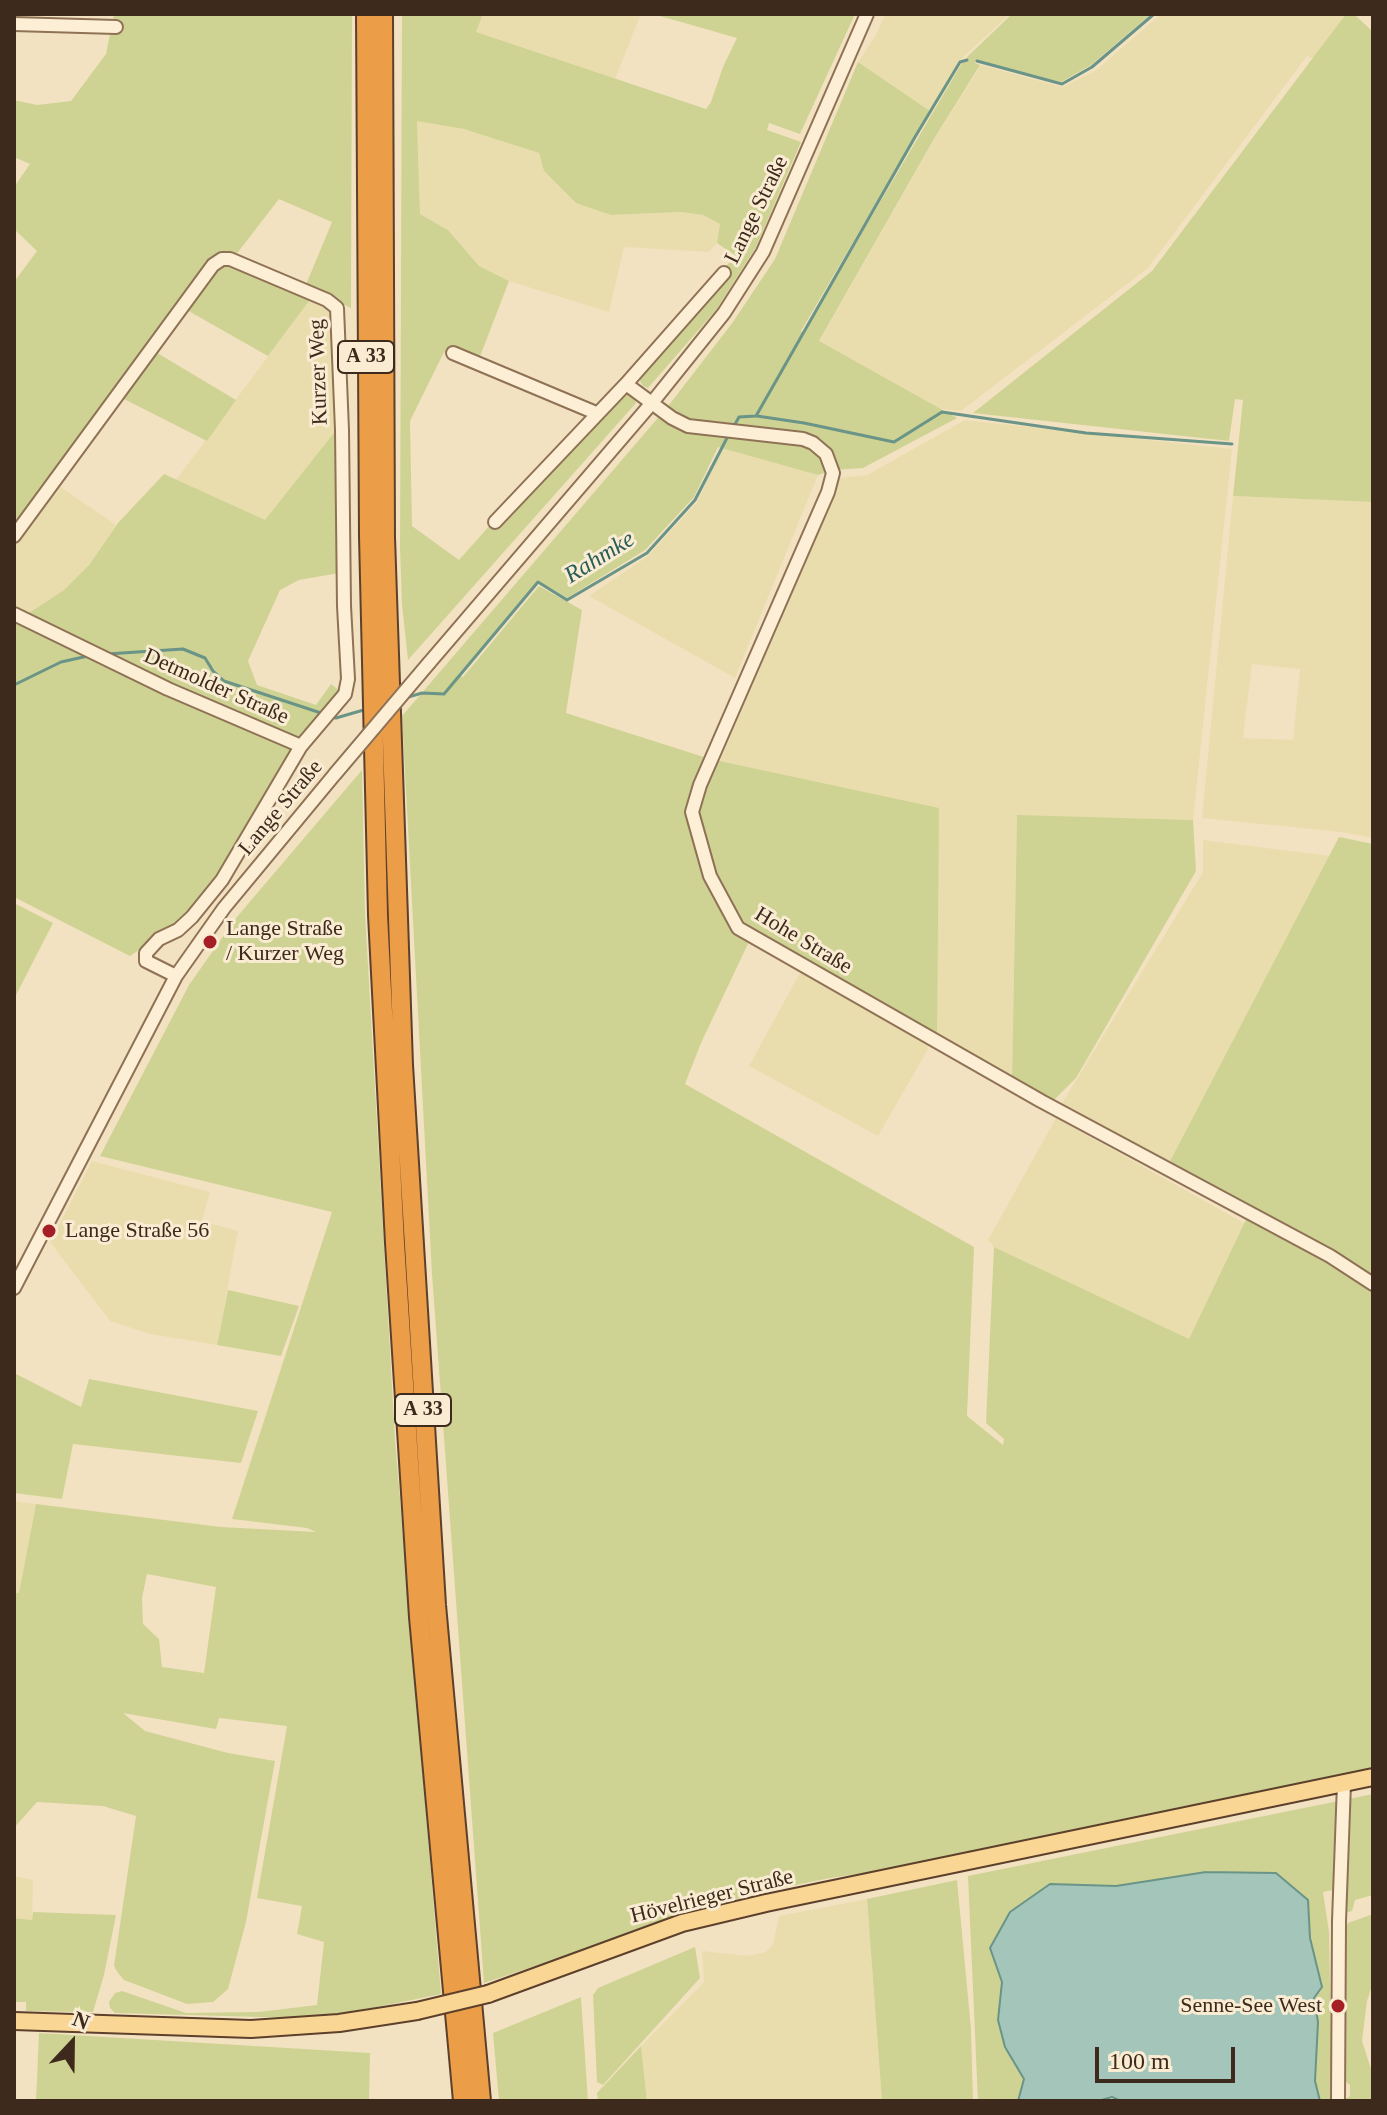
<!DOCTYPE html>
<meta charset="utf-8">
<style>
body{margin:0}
#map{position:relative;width:1387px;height:2115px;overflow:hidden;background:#f3e2c1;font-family:"Times New Roman",serif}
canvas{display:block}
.frame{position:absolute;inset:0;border:16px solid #3d2a1c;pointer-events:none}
.north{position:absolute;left:32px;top:2003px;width:80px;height:80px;-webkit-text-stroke:6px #f9ecd2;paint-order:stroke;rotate:22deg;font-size:22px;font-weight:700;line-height:32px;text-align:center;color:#3d2a1c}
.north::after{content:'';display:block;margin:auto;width:28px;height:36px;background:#3d2a1c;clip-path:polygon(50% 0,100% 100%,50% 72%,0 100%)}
.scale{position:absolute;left:1095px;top:2047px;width:140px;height:36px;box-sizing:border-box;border:4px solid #3d2a1c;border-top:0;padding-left:10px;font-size:24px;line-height:28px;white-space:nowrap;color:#3d2a1c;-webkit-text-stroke:6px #f9ecd2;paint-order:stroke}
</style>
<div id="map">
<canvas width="1387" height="2115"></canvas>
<div class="frame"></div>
<div class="north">N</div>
<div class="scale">100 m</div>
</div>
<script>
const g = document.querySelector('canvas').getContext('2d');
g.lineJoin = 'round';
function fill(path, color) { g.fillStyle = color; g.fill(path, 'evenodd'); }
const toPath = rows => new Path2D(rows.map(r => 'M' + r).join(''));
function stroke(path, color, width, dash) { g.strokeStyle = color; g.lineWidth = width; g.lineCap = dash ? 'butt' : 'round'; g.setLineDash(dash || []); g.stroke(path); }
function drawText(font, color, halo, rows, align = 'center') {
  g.font = font + ' "Times New Roman",serif'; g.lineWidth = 6; g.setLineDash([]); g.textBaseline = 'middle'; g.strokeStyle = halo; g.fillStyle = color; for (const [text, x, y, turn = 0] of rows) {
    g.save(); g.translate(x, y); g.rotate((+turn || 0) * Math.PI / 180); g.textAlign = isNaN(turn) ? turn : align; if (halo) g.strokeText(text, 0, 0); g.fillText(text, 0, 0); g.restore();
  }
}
fill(toPath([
 [483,14,641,14,615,79,475,32],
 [885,14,1010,14,959,61,930,111,858,62,876,35],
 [1161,14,1346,14,1313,59,1307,56,1148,268,961,411,941,409,819,342,934,140,981,65,1062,87,1095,71],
 [417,120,464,129,539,153,544,171,576,202,611,215,681,212,703,215,720,224,717,243,709,252,624,247,609,312,509,281,479,266,448,230,420,214],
 [312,297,333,310,337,429,265,521,176,480],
 [965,420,1232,449,1193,820,1017,816,1012,1079,937,1036,720,761,836,492,839,478,867,475],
 [723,448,818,475,735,678,589,596,648,556,697,502],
 [56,484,116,525,89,565,64,590,28,614,14,608,14,542],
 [1233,496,1373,502,1373,838,1341,832,1202,818],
 [1252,664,1300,669,1293,740,1243,738],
 [1203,840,1330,856,1167,1167,1061,1105,1203,872],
 [801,971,927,1043,928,1049,878,1136,749,1066],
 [1056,1118,1244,1223,1189,1340,994,1247,988,1240],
 [92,1161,210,1192,202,1221,238,1231,217,1345,150,1334,110,1321,50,1242],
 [14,1501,36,1504,19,1594,14,1593],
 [14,1876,33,1880,32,1920,14,1918],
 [867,1899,882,2101,647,2101,641,2046,704,1982,702,1951,748,1956,766,1952,773,1944,779,1916]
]), '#eaddad');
fill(toPath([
 [126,14,352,14,351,308,305,287,332,222,279,199,235,256,226,254,14,527,14,282,37,251,14,229,14,187,30,164,14,157,14,100,37,105,71,101,106,54,114,15],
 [402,14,483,14,476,32,706,109,711,102,723,67,737,38,653,14,855,14,800,134,769,123,767,130,801,142,756,247,716,310,648,388,643,386,639,379,732,274,725,267,736,256,717,243,720,224,703,215,681,212,611,215,576,203,544,171,539,153,464,129,417,121,420,214,448,230,479,266,509,281,476,367,444,352,410,421,412,526,459,560,491,524,497,528,625,393,633,396,636,403,408,660,402,605,400,547],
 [1012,14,1151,14,1091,65,1061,82,976,60,975,63,980,65,934,139,819,341,957,418,863,468,833,470,818,475,718,447,694,497,645,550,567,598,538,581,458,675,463,677,539,586,582,610,566,713,710,759,939,808,937,1036,755,929,701,1043,685,1084,974,1247,967,1416,1003,1445,1004,1439,986,1423,994,1247,1189,1339,1249,1213,1167,1167,1339,837,1373,844,1373,1773,911,1866,830,1878,752,1894,484,1983,432,1274,402,716,669,405,733,322,775,259,858,62,930,111,801,331,803,333,962,63,967,61,967,57],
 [1346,14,1354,14,1373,32,1373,502,1233,496,1243,400,1235,399,1229,441,973,413,1152,271],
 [228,262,312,297,268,356,185,309,214,270],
 [154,351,236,400,207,441,120,397],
 [337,429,339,573,299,580,280,590,248,661,257,685,316,705,331,684,340,691,290,758,195,912,130,956,14,897,14,621,20,624,33,616,29,613,64,590,89,565,118,523,164,474,265,520],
 [362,770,365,913,395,1439,441,1994,338,2015,296,2018,115,2013,110,2008,109,2002,115,1993,122,1991,186,2013,259,2012,317,2005,324,1942,297,1934,302,1906,257,1898,287,1726,219,1718,216,1729,123,1713,145,1731,228,1753,275,1761,246,1922,228,1989,213,2002,187,2004,124,1980,118,1973,114,1966,136,1816,103,1806,37,1802,14,1828,14,1593,19,1593,36,1504,221,1527,316,1532,307,1528,232,1519,332,1212,100,1156,189,985,236,918],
 [147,1574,216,1587,204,1673,162,1667,159,1639,143,1624,142,1598],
 [1017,815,1193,820,1196,871,1076,1078,1052,1102,1012,1079],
 [14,903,53,923,14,999],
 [228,1290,299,1306,281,1356,217,1345],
 [14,1373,81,1407,89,1379,258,1411,241,1463,73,1444,62,1499,14,1493],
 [1373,1794,1373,1895,1355,1900,1352,1911,1342,1914,1344,1888,1323,1892,1329,1932,1332,2101,1320,2101,1315,2081,1318,2022,1314,1998,1322,1987,1310,1938,1308,1900,1276,1873,1206,1872,1116,1886,1050,1884,990,1949,1002,1982,998,2020,1005,2047,1024,2079,1018,2101,978,2101,968,1876],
 [957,1880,971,2029,973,2101,882,2101,867,1899],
 [33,1912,116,1915,104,1975,93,2012,26,2011,26,2002,14,2002,14,1918,32,1920],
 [1373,1914,1373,1983,1367,2001,1362,2041,1373,2075,1373,2101,1342,2101,1350,2096,1350,2085,1345,2081,1346,1928,1348,1923],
 [695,1947,700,1978,603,2085,597,2082,593,1995,598,1988],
 [581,1997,588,2101,499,2101,493,2033],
 [39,2033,370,2053,369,2101,36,2101],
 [641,2046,647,2101,598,2101,597,2093]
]), '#ced393');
const water = toPath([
 [1206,1872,1276,1873,1308,1900,1310,1938,1322,1987,1314,1998,1318,2022,1315,2081,1320,2101,1121,2101,1112,2097,1098,2101,1018,2101,1024,2079,1005,2047,998,2020,1002,1982,990,1948,1010,1912,1050,1884,1116,1886,1206,1872]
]);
fill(water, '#a4c5ba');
stroke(water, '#6a9488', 2);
stroke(toPath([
 [977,61,1062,84,1092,67,1154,14],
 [757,416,804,423,894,442,942,412,1086,433,1232,444],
 [734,426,739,417,756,416,915,137,960,62,967,60],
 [107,654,183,649,205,658,213,671,224,681,321,713],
 [14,685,61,662,88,656],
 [405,698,422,693,444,694,538,582,567,600,647,553,695,500,728,436],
 [332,717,336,718,367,709]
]), '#6a9488', 3);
const minor = toPath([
 [14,24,116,27],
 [453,353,596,413],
 [626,384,724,273],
 [495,522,626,384,672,418,688,426,803,439,813,443,826,454,833,473,828,492,700,785,692,812,710,876,738,928,1041,1101,1330,1256,1373,1284],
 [14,536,213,265,222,259,230,259,327,300,337,308,342,430,344,606,348,679,345,694,301,746],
 [14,614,168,689,301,746,222,880,192,917,178,930,159,939,146,953,146,961,176,976],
 [429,663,651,404,724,313,763,252,867,14],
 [14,1288,176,976,224,908,335,774],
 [1338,2101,1339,1921,1344,1783]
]);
const major = toPath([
 [488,1994,682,1923,766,1903,1373,1777],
 [14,2021,251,2029,339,2023,417,2011]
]);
const highway = toPath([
 [366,14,369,536,378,915,395,1243,419,1617,463,2101],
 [383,14,385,537,403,1065,436,1605,481,2101]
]);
stroke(minor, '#8f7256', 16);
stroke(major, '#5c402b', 20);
stroke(highway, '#5c402b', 22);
stroke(minor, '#fdefd5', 12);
stroke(major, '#fad695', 16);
stroke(highway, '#ec9d48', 18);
const minorBridge = toPath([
 [335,774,429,663]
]);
const majorBridge = toPath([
 [417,2011,488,1994]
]);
stroke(minorBridge, '#8f7256', 16, []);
stroke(majorBridge, '#5c402b', 20, []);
stroke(minorBridge, '#fdefd5', 12);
stroke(majorBridge, '#fad695', 16);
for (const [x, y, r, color] of [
 [210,942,8,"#a51f26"],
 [49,1231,8,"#a51f26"],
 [1338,2006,8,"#a51f26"]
]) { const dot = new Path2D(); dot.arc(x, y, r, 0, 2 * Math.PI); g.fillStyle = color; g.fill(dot); stroke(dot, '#f9ecd2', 3); }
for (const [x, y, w] of [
 [366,357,56],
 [423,1410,56]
]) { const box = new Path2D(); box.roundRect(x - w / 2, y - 16, w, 32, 6); g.fillStyle = '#f9ecd2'; g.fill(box); stroke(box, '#3d2a1c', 2); }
drawText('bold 20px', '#3d2a1c', null, [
 ["A 33",366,357],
 ["A 33",423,1410]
]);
drawText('22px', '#3d2a1c', '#f9ecd2', [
 ["Lange Straße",757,210,-64],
 ["Kurzer Weg",319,372,-92],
 ["Detmolder Straße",216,687,24],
 ["Lange Straße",281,808,-50],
 ["Hohe Straße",803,941,31],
 ["Hövelrieger Straße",712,1897,-14]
]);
drawText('22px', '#3d2a1c', '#f9ecd2', [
 ["Lange Straße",226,929],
 ["/ Kurzer Weg",226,954],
 ["Lange Straße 56",65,1231],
 ["Senne-See West",1322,2006,"right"]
], 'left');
drawText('italic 24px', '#2a5e59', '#f9ecd2', [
 ["Rahmke",600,558,-32]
]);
</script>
